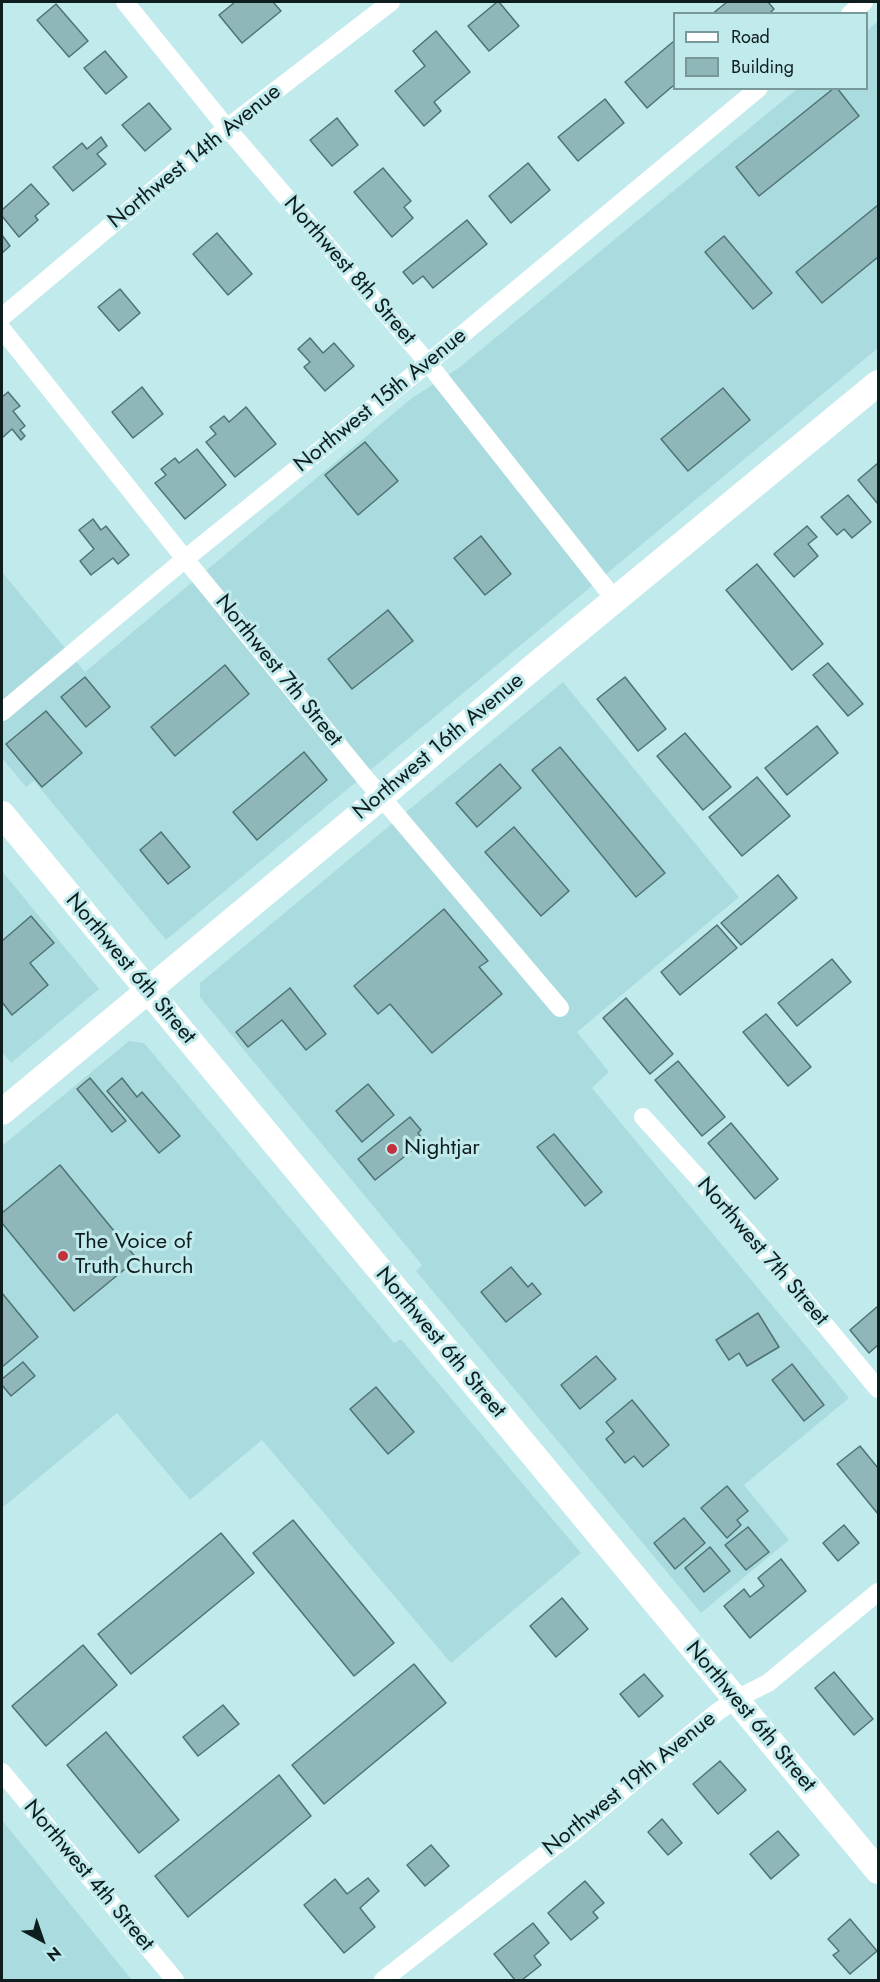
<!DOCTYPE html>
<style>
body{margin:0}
#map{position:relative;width:880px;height:1982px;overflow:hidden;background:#c1eaec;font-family:Jost,sans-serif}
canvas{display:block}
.frame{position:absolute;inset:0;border:3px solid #0e1d1e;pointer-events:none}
.legend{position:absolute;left:673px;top:12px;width:195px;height:78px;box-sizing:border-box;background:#c1eaec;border:2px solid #79989a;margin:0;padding:8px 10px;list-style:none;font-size:18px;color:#0e1d1e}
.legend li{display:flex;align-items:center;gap:12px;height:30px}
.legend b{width:30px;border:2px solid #79989a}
.north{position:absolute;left:12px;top:1910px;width:60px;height:60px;-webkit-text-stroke:4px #c1eaec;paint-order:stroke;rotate:140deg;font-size:16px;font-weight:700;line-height:24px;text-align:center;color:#0e1d1e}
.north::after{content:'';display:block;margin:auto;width:21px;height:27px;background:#0e1d1e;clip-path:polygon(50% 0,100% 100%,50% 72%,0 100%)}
</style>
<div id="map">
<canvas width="880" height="1982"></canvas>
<div class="frame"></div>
<ul class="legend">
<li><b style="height:8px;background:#fff"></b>Road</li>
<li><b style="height:16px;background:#8fb6b9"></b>Building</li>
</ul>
<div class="north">N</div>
</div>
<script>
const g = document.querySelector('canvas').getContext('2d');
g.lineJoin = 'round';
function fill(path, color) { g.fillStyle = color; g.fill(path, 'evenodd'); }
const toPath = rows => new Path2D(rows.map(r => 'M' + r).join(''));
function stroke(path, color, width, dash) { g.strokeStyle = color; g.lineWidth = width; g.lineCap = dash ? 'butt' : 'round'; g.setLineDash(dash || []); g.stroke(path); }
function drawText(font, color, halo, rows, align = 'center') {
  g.font = font + ' Jost,sans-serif'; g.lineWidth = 6; g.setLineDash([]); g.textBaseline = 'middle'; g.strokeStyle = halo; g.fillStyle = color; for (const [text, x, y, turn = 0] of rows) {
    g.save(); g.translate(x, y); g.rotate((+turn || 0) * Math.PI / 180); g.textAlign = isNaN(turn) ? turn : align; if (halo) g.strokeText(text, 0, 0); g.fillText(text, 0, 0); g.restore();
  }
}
fill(toPath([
 [878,21,878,348,166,940,34,781,26,787,2,758,2,572,85,672,412,398,460,367,797,89,866,88,867,31],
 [563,682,739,897,577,1032,609,1072,592,1088,849,1398,744,1485,789,1540,701,1613,416,1271,422,1265,200,997,200,983],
 [2,871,99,989,11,1063,2,1052],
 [129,1041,144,1043,394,1343,401,1339,581,1553,451,1663,262,1440,190,1500,117,1413,2,1508,2,1146],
 [2,1820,132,1980,2,1980]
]), '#aadcdf');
const building = toPath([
 [235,2,273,2,281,11,242,43,219,15,235,2],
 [497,2,499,2,519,26,489,51,468,26,497,2],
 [727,2,768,2,774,9,769,14,712,14,727,2],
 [56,4,88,41,69,57,37,20,56,4],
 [436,31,470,72,434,102,441,111,424,126,395,91,425,66,413,51,436,31],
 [674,41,674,85,647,108,625,82,674,41],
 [105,51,127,77,106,94,84,68,105,51],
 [834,88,837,88,859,116,759,196,736,167,834,88],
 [605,99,624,123,578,161,558,137,605,99],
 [149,103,171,129,145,151,122,125,149,103],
 [337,118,358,145,332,166,310,140,337,118],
 [101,137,107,146,97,154,106,164,73,191,53,167,82,143,87,149,101,137],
 [528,163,550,190,511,223,489,196,528,163],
 [383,168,411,201,404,207,413,218,392,237,354,192,383,168],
 [31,184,49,204,35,216,38,220,19,237,2,216,2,210,31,184],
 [878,205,878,257,822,303,796,272,878,205],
 [467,220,487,244,433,288,423,276,413,284,403,272,467,220],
 [217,233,252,274,228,295,193,254,217,233],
 [2,235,10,246,2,253,2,235],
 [724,236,772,293,753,309,705,252,724,236],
 [120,289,140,313,119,331,98,307,120,289],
 [310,338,323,353,334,343,354,366,325,391,304,367,310,362,298,349,310,338],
 [142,387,163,414,133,438,112,412,142,387],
 [723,388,750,420,688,471,661,439,723,388],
 [8,392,20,406,13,411,25,426,20,430,25,436,21,440,12,429,2,438,2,397,8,392],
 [246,407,276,444,235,477,206,442,216,434,210,427,224,416,229,422,246,407],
 [365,442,398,481,358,515,325,475,365,442],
 [197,449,226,485,185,519,155,483,166,475,161,469,175,458,179,463,197,449],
 [878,463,878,504,858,480,878,463],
 [848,495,871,522,852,538,844,529,837,535,821,517,848,495],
 [93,519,101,530,106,526,129,555,118,564,113,558,91,575,80,561,94,549,79,530,93,519],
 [807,526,817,537,808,544,818,556,794,577,774,554,807,526],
 [481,536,511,574,485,595,454,558,481,536],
 [757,564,823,644,792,670,726,590,757,564],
 [388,610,413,641,352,689,328,659,388,610],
 [828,663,863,704,848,716,813,675,828,663],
 [225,665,249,694,175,756,151,727,225,665],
 [85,677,110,707,86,727,61,697,85,677],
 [625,677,666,729,638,751,597,699,625,677],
 [46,711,82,753,42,787,6,744,46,711],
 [817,726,838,753,787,795,765,768,817,726],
 [685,733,731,787,703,810,657,756,685,733],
 [560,747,665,873,636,897,532,770,560,747],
 [304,752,327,780,257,840,233,812,304,752],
 [500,764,521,788,477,827,456,803,500,764],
 [757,777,790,816,742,856,709,817,757,777],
 [514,827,569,891,541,916,485,852,514,827],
 [161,832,190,867,168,884,140,850,161,832],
 [778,875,797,898,741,945,721,923,778,875],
 [444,909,488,961,479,967,502,994,432,1053,390,1004,378,1014,354,986,444,909],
 [31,916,54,943,30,963,48,985,12,1015,2,1002,2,941,31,916],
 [717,925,737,948,680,995,661,972,717,925],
 [832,959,851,982,797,1026,778,1003,832,959],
 [290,988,326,1034,306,1050,282,1020,248,1047,236,1032,290,988],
 [626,998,673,1054,650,1074,603,1018,626,998],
 [766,1014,811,1067,788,1086,743,1032,766,1014],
 [678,1061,725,1117,702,1136,655,1080,678,1061],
 [90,1078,126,1121,112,1132,77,1089,90,1078],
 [122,1078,137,1097,142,1092,180,1136,159,1153,107,1091,122,1078],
 [368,1084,394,1115,362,1142,336,1111,368,1084],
 [410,1117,421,1130,418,1133,424,1141,375,1180,358,1159,410,1117],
 [731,1123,778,1179,755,1199,708,1143,731,1123],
 [554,1134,602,1192,585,1206,537,1147,554,1134],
 [60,1165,137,1259,74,1311,2,1223,2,1213,60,1165],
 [511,1267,528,1287,532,1283,541,1294,506,1322,481,1292,511,1267],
 [2,1293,38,1337,2,1367,2,1293],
 [878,1306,878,1345,869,1353,850,1330,878,1306],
 [758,1313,779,1347,747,1366,739,1353,729,1360,716,1340,758,1313],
 [596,1356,616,1379,580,1409,561,1385,596,1356],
 [23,1362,35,1376,11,1396,2,1385,2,1379,23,1362],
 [792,1364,824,1405,804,1421,772,1380,792,1364],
 [376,1387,414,1432,388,1454,350,1409,376,1387],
 [632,1400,669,1445,643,1467,634,1456,625,1463,606,1439,614,1432,606,1422,632,1400],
 [860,1446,878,1468,878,1514,837,1464,860,1446],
 [727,1486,748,1511,737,1520,741,1525,727,1538,701,1508,727,1486],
 [684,1518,705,1543,675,1569,654,1543,684,1518],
 [293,1520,394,1643,354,1676,253,1553,293,1520],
 [844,1525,859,1543,838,1561,823,1543,844,1525],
 [748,1527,769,1552,746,1570,725,1545,748,1527],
 [221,1533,254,1573,131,1674,98,1634,221,1533],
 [710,1547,730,1571,704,1592,685,1568,710,1547],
 [781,1559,806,1591,750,1638,724,1606,744,1589,750,1597,764,1586,758,1578,781,1559],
 [562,1598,588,1629,556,1657,530,1626,562,1598],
 [83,1645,117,1685,46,1746,12,1706,83,1645],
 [414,1664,446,1703,324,1804,292,1765,414,1664],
 [834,1672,873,1719,854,1735,815,1688,834,1672],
 [644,1674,663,1696,639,1717,620,1694,644,1674],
 [223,1705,239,1724,198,1756,183,1737,223,1705],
 [106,1732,179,1820,139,1853,67,1765,106,1732],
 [720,1761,746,1790,718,1814,693,1784,720,1761],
 [279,1775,311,1816,188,1917,155,1876,279,1775],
 [662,1819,682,1843,668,1855,648,1832,662,1819],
 [778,1831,799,1855,771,1879,750,1854,778,1831],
 [431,1845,449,1866,425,1886,407,1865,431,1845],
 [368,1878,379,1891,360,1908,375,1927,344,1953,304,1905,335,1879,347,1894,368,1878],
 [585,1881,604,1903,593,1912,598,1918,571,1940,548,1913,585,1881],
 [850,1919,877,1951,850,1974,833,1955,839,1951,828,1939,850,1919],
 [533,1923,549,1943,534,1956,541,1965,522,1980,515,1980,494,1954,533,1923]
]);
fill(building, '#8fb6b9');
stroke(building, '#4e7375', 1.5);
stroke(toPath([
 [125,2,227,128,428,363,615,600],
 [850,14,864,2],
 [2,317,227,128,391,2],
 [2,329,185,559,366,779,560,1008],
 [2,712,185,559,428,363,759,88],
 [643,1117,753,1238,878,1389],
 [2,1772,175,1980],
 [383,1980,572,1833,716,1713,736,1699,768,1683,878,1592]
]), '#fff', 18);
stroke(toPath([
 [2,814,878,1871],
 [2,1112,381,797,531,669,878,383]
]), '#fff', 26);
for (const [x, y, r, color] of [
 [392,1149,6,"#c1313e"],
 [63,1256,6,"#c1313e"]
]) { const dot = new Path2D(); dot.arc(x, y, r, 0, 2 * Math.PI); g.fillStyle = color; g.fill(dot); stroke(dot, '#c1eaec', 2); }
drawText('22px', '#0e1d1e', '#c1eaec', [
 ["Northwest 14th Avenue",195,157,-39],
 ["Northwest 8th Street",349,271,49],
 ["Northwest 15th Avenue",381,401,-39],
 ["Northwest 7th Street",278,671,51],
 ["Northwest 16th Avenue",439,747,-40],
 ["Northwest 6th Street",130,969,50],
 ["Northwest 7th Street",762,1252,49],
 ["Northwest 6th Street",440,1343,50],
 ["Northwest 6th Street",750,1717,50],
 ["Northwest 19th Avenue",630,1784,-39],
 ["Northwest 4th Street",88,1876,50]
]);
drawText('22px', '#0e1d1e', '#c1eaec', [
 ["Nightjar",404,1149],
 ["The Voice of",75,1243],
 ["Truth Church",75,1268]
], 'left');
</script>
